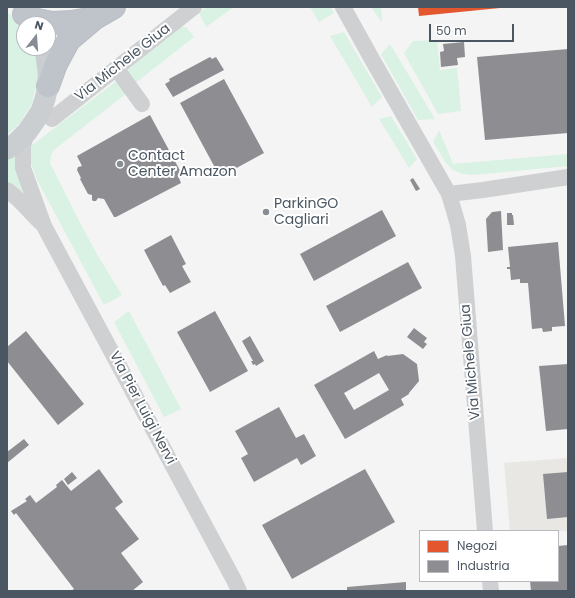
<!DOCTYPE html>
<style>
body{margin:0}
#map{position:relative;width:575px;height:598px;overflow:hidden;background:#f4f4f4;font-family:Poppins,sans-serif}
canvas{display:block}
.frame{position:absolute;inset:0;border:8px solid #4a5661;pointer-events:none}
.legend{position:absolute;left:419px;top:530px;width:140px;height:52px;box-sizing:border-box;background:#fff;border:1px solid #b7bbc0;margin:0;padding:5px 7px;list-style:none;font-size:12px;color:#4a5661}
.legend li{display:flex;align-items:center;gap:8px;height:20px}
.legend b{width:20px;border:1px solid #b7bbc0}
.north{position:absolute;left:16px;top:16px;width:40px;height:40px;box-sizing:border-box;background:#fff;border:1px solid #b7bbc0;border-radius:50%;rotate:17deg;font-size:11px;font-weight:700;line-height:16px;text-align:center;color:#4a5661}
.north::after{content:'';display:block;margin:auto;width:14px;height:18px;background:#868d94;clip-path:polygon(50% 0,100% 100%,50% 72%,0 100%)}
.scale{position:absolute;left:429px;top:24px;width:85px;height:18px;box-sizing:border-box;border:2px solid #4a5661;border-top:0;padding-left:5px;font-size:12px;line-height:14px;white-space:nowrap;color:#4a5661;-webkit-text-stroke:3px #fff;paint-order:stroke}
</style>
<div id="map">
<canvas width="575" height="598"></canvas>
<div class="frame"></div>
<ul class="legend">
<li><b style="height:11px;background:#e4572e"></b>Negozi</li>
<li><b style="height:11px;background:#8d8d92"></b>Industria</li>
</ul>
<div class="north">N</div>
<div class="scale">50 m</div>
</div>
<script>
const g = document.querySelector('canvas').getContext('2d');
g.lineJoin = 'round';
function fill(path, color) { g.fillStyle = color; g.fill(path, 'evenodd'); }
const toPath = rows => new Path2D(rows.map(r => 'M' + r).join(''));
function stroke(path, color, width, dash) { g.strokeStyle = color; g.lineWidth = width; g.lineCap = dash ? 'butt' : 'round'; g.setLineDash(dash || []); g.stroke(path); }
function drawText(font, color, halo, rows, align = 'center') {
  g.font = font + ' Poppins,sans-serif'; g.lineWidth = 4; g.setLineDash([]); g.textBaseline = 'middle'; g.strokeStyle = halo; g.fillStyle = color; for (const [text, x, y, turn = 0] of rows) {
    g.save(); g.translate(x, y); g.rotate((+turn || 0) * Math.PI / 180); g.textAlign = isNaN(turn) ? turn : align; if (halo) g.strokeText(text, 0, 0); g.fillText(text, 0, 0); g.restore();
  }
}
fill(toPath([
 [568,458,568,531,510,531,504,463]
]), '#e8e7e3');
fill(toPath([
 [207,7,234,7,206,27,199,13],
 [310,7,330,7,334,13,319,22],
 [371,7,381,7,382,23],
 [7,12,18,21,24,30,24,48,33,48,37,60,37,82,32,103,21,122,7,135],
 [181,27,186,27,194,37,134,84,125,72],
 [68,28,54,49,48,32],
 [344,32,382,97,372,107,330,36],
 [437,40,440,70,457,68,461,111,438,114,404,53,413,41],
 [390,44,435,119,418,120,381,54],
 [118,80,127,93,54,150,51,156,50,163,76,215,98,256,122,295,104,305,37,180,31,163,30,152,32,145],
 [391,116,417,159,409,168,379,119],
 [439,130,453,164,568,154,568,166,473,175,463,174,453,170,446,163,433,142],
 [15,153,26,190,21,192,7,181,7,155],
 [129,311,181,409,164,417,114,322]
]), '#d9f2e3');
fill(toPath([
 [418,7,500,7,500,8,419,16]
]), '#e4572e');
fill(toPath([
 [464,42,465,57,457,58,458,65,441,67,440,52,444,51,443,44],
 [568,49,568,133,485,140,477,57],
 [210,57,212,59,216,57,224,70,173,97,165,84,170,81,169,79],
 [224,79,264,153,220,177,180,103],
 [150,115,183,176,179,178,181,183,116,217,114,217,104,199,98,198,96,201,93,201,92,200,92,195,88,194,80,179,81,178,77,170,78,167,82,166,77,156],
 [413,178,420,189,416,191,410,180],
 [382,210,396,236,314,281,300,254],
 [501,211,503,250,488,252,486,219,492,212],
 [507,213,512,213,512,215,513,215,514,225,507,225],
 [171,235,186,264,182,266,191,282,170,293,165,285,163,286,144,250],
 [558,242,565,326,552,327,552,331,543,332,542,328,532,329,528,283,520,283,520,279,511,280,510,269,507,269,507,267,510,267,508,247],
 [408,262,422,288,340,332,326,306],
 [215,311,248,371,210,392,177,332],
 [414,328,427,338,424,342,427,344,423,349,407,337],
 [26,331,84,404,58,425,7,361,7,347],
 [250,336,264,361,256,366,255,364,253,365,251,361,253,361,242,341],
 [374,351,378,359,387,355,387,356,403,354,417,364,419,381,409,393,409,394,401,399,404,405,345,439,314,385],
 [379,373,389,390,354,410,344,393],
 [568,364,568,429,546,431,539,366],
 [279,407,296,438,304,434,316,456,301,465,297,458,254,482,241,458,248,454,235,431],
 [24,439,29,445,7,463,7,452],
 [99,469,123,502,115,508,139,539,121,553,143,582,132,591,71,591,74,589,16,513,14,515,11,511,27,501,25,499,30,495,36,503,57,487,56,485,62,480,71,491],
 [365,469,395,522,292,579,262,525],
 [72,472,77,478,68,485,64,479],
 [568,472,568,517,547,519,543,474],
 [568,545,568,591,531,591,530,581,558,581,558,546],
 [406,582,406,591,347,591,347,587]
]), '#8d8d92');
const highway = toPath([
 [24,14,37,20,52,23,71,22,95,18],
 [48,86,56,64,69,40,95,18,114,7]
]);
stroke(highway, '#b9bec3', 24);
stroke(toPath([
 [343,7,373,61,449,194,458,225,463,256,485,531],
 [116,68,142,104],
 [52,119,194,7],
 [27,132,23,146,23,168,44,226,234,580,239,591],
 [7,190,18,199,40,222],
 [449,194,483,190,568,177],
 [490,581,491,591]
]), '#ced0d2', 16);
stroke(toPath([
 [7,149,16,143,27,132,34,122,41,111,45,99,48,86,48,71,46,55,44,48]
]), '#caced1', 21);
stroke(highway, '#bec4c9', 22);
for (const [x, y, r, color] of [
 [120,164,4,"#868d94"],
 [266,212,4,"#868d94"]
]) { const dot = new Path2D(); dot.arc(x, y, r, 0, 2 * Math.PI); g.fillStyle = color; g.fill(dot); stroke(dot, '#fff', 1.5); }
drawText('14px', '#4a5661', '#fff', [
 ["Via Michele Giua",123,63,-38],
 ["Via Michele Giua",471,362,-95],
 ["Via Pier Luigi Nervi",142,408,62]
]);
drawText('14px', '#4a5661', '#fff', [
 ["Contact",128,156],
 ["Center Amazon",128,172],
 ["ParkinGO",274,204],
 ["Cagliari",274,220]
], 'left');
</script>
